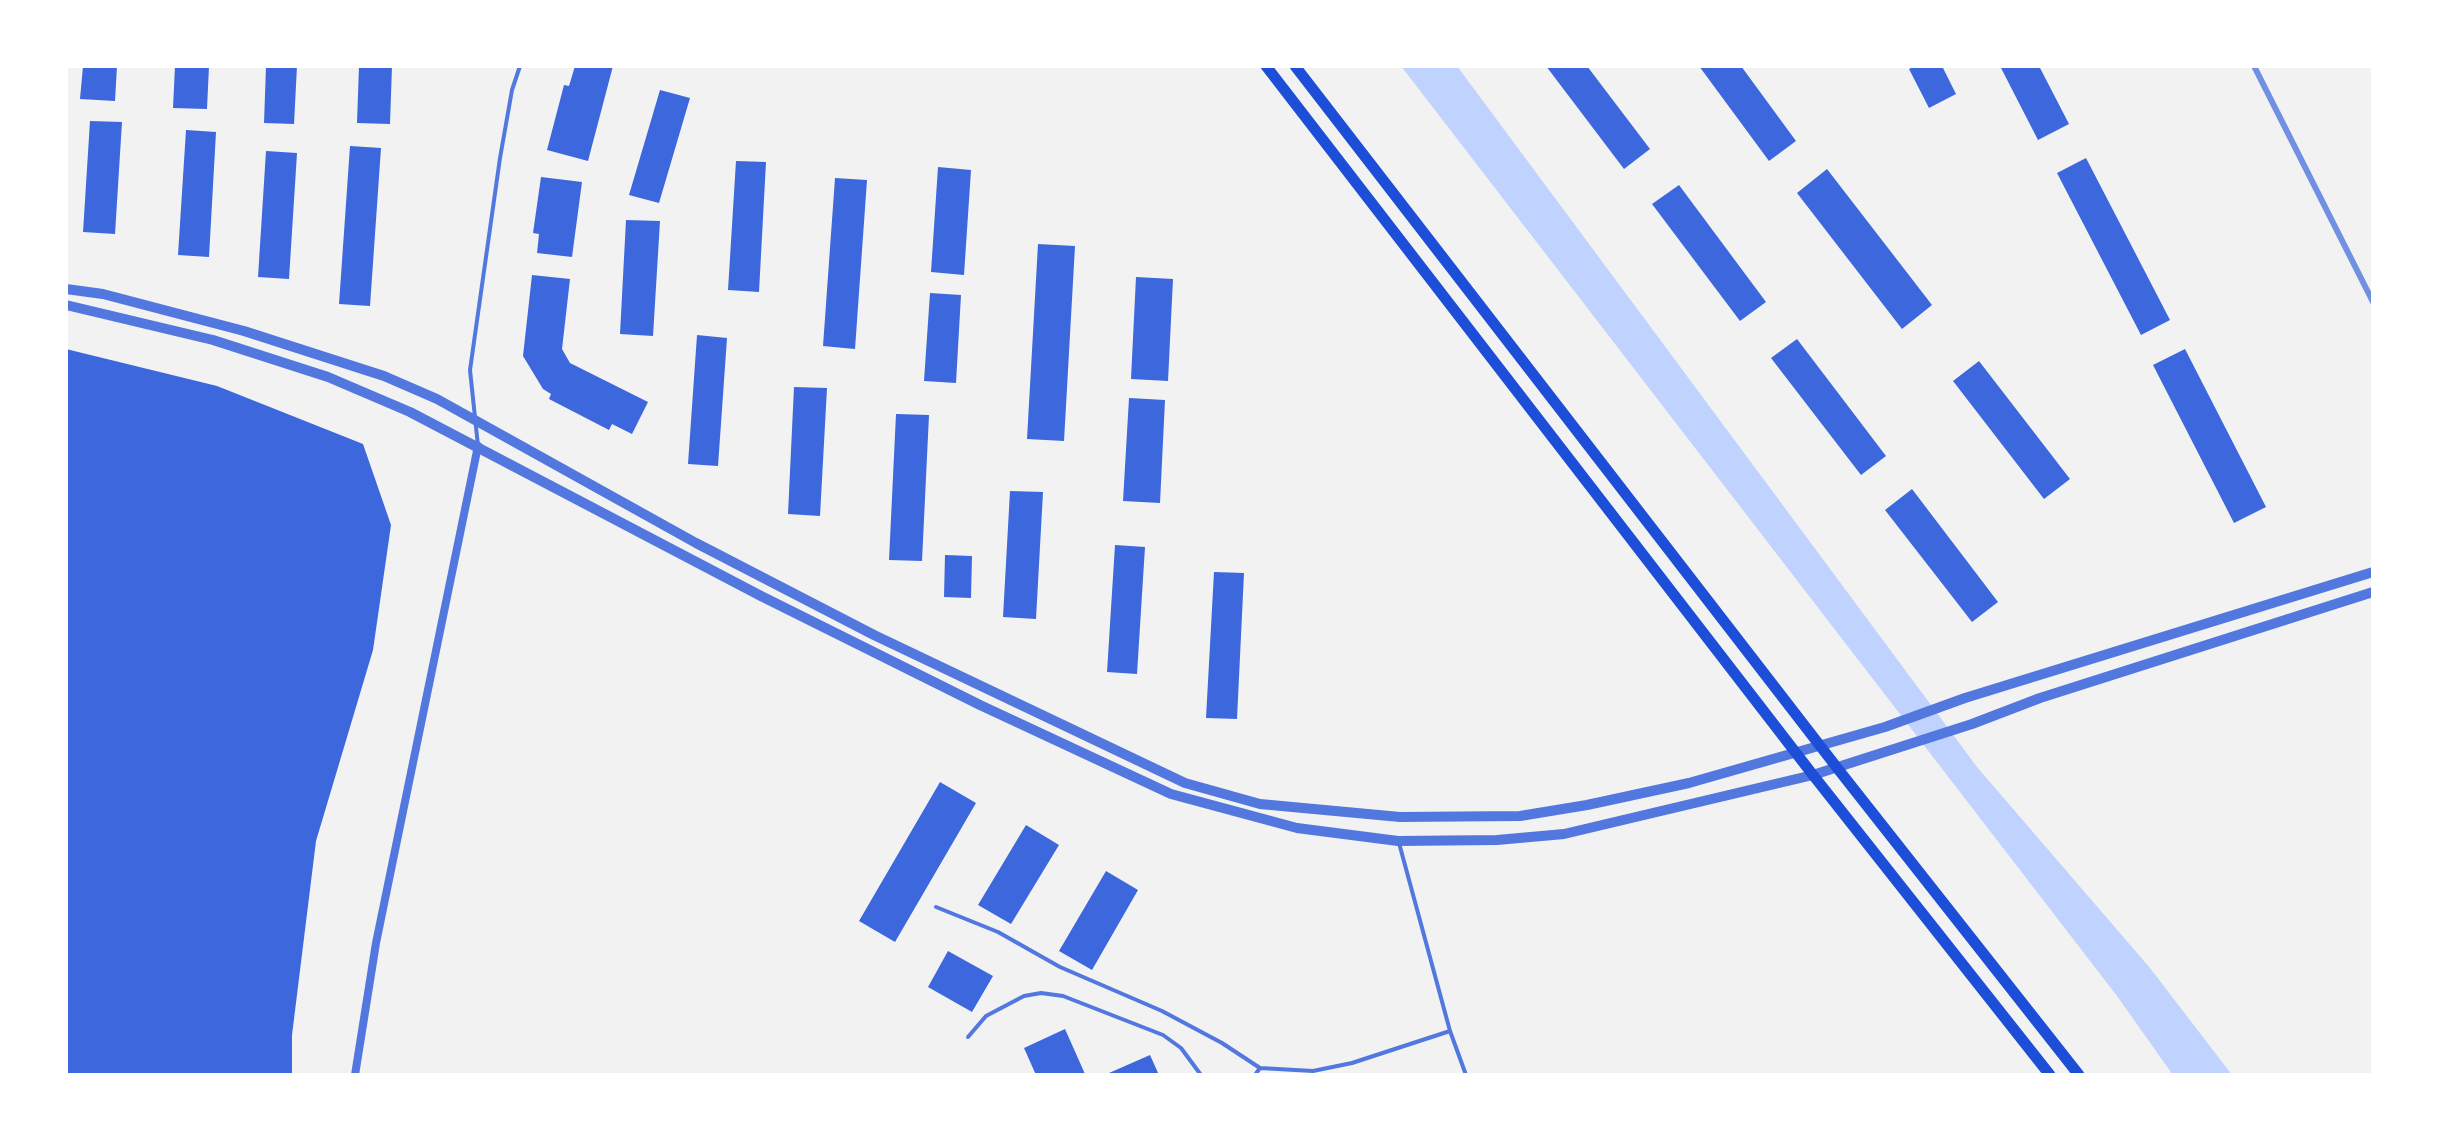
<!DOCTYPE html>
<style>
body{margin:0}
#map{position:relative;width:2439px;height:1141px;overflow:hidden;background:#f2f2f2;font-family:Spectral,serif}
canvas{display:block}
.frame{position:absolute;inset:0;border:68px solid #fff;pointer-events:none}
</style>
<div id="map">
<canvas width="2439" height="1141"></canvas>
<div class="frame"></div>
</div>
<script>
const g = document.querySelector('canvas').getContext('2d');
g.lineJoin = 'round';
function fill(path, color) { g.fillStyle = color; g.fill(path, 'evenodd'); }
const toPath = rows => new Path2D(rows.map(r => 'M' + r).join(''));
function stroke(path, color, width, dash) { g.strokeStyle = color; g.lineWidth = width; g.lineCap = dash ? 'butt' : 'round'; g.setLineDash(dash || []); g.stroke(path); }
fill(toPath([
 [1401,66,1457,66,1977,767,2150,968,2232,1075,2173,1075,2117,996]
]), '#bfd3fe');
fill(toPath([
 [83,66,117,66,115,101,80,99],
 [175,66,209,66,207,109,173,108],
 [266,66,297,66,294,124,264,123],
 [359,66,392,66,390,124,357,123],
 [575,66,613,66,588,161,547,150,564,85,569,86],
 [1546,66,1587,66,1650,149,1624,169],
 [1699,66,1741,66,1796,141,1769,161],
 [1915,66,1942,66,1956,94,1929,108,1909,69],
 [2000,66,2039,66,2069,124,2038,140],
 [660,90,690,98,659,203,629,195],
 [90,121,122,122,115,234,83,232],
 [186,130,216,132,209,257,178,255],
 [350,146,381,148,370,306,339,304],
 [266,151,297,153,289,279,258,277],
 [2086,158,2170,320,2141,335,2057,173],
 [736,161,766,162,759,292,728,290],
 [938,167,971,170,964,275,931,272],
 [1827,169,1932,305,1902,329,1797,193],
 [541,177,582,182,572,257,537,253,539,234,533,233],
 [835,178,867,180,855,349,823,346],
 [1679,185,1766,302,1740,321,1652,204],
 [626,220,660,221,653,336,620,334],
 [1038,244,1075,246,1064,441,1027,439],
 [532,275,570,279,562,349,570,363,648,402,632,434,612,424,609,430,549,399,551,394,543,389,523,356],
 [1136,277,1173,279,1168,381,1131,379],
 [930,293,961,295,956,383,924,381],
 [697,335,727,338,718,466,688,464],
 [1797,339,1886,456,1861,475,1771,358],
 [66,349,217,386,363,444,391,525,373,650,316,841,292,1035,292,1075,66,1075],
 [2185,349,2266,507,2234,523,2153,365],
 [1979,361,2070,479,2044,499,1953,381],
 [794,387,827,388,820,516,788,514],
 [1129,398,1165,400,1160,503,1123,501],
 [896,414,929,415,922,561,889,560],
 [1912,489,1998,602,1972,622,1885,510],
 [1010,491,1043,492,1036,619,1003,617],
 [1115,545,1145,547,1137,674,1107,672],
 [945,555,972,556,971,598,944,597],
 [1214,572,1244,573,1237,719,1206,718],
 [940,782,976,803,895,942,859,921],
 [1026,825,1059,845,1011,924,978,905],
 [1106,871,1138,890,1092,970,1059,951],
 [948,951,993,976,972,1012,928,987],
 [1065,1029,1085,1074,1036,1075,1024,1048],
 [1150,1055,1159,1075,1110,1075,1109,1073]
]), '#3d67dc');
stroke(toPath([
 [478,446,470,370,500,158,512,90,520,66],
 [1399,843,1450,1031,1466,1075],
 [936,907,998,932,1060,967,1162,1011,1222,1043,1260,1068,1255,1075],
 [968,1037,986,1016,1024,996,1041,993,1063,996,1163,1035,1181,1048,1201,1075],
 [1260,1068,1313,1071,1352,1063,1450,1031]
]), '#5277de', 4);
stroke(toPath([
 [355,1075,376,943,478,446]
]), '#5277de', 8);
stroke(toPath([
 [66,289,103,294,244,331,384,376,437,399,696,543,874,635,1185,783,1260,804,1400,817,1520,816,1587,805,1689,783,1885,727,1965,698,2373,572],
 [66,305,213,340,328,377,410,412,761,596,980,705,1171,794,1297,828,1398,841,1497,840,1564,834,1813,775,1972,724,2040,698,2373,592]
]), '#5277de', 10);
stroke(toPath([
 [1266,66,1813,775,2050,1075],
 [1295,66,1838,769,2079,1075]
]), '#1d4ed8', 11);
stroke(toPath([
 [2254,66,2373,302]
]), '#7290e2', 6);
</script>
